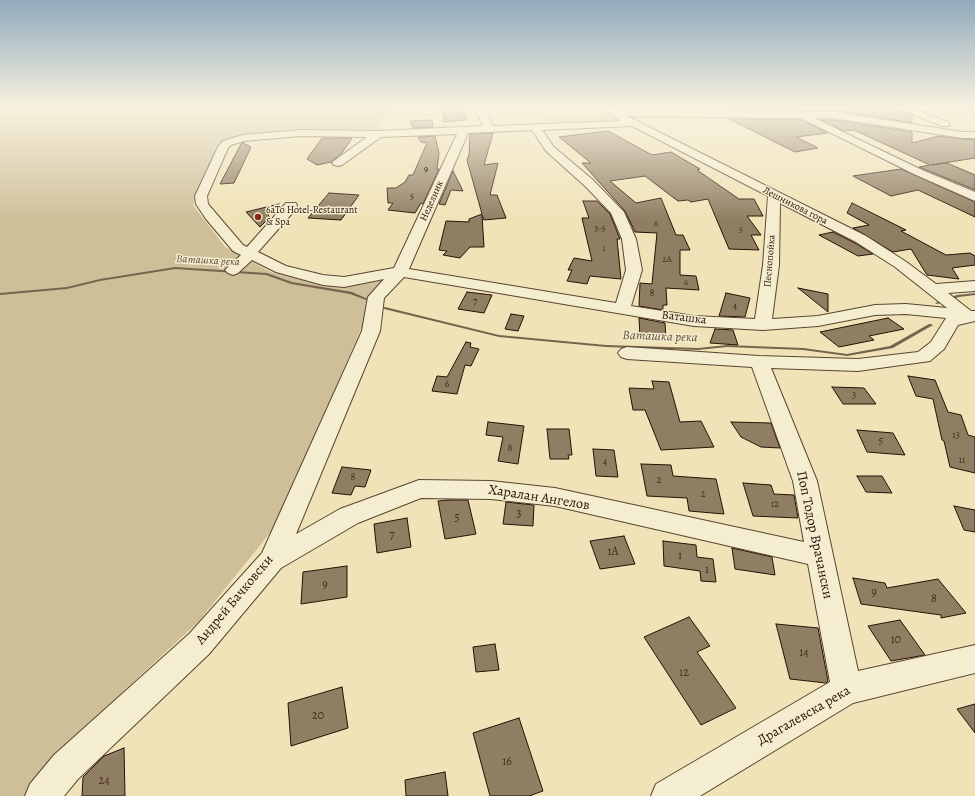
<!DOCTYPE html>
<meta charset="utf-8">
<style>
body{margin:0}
canvas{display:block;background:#f0e3b7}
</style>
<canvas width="975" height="796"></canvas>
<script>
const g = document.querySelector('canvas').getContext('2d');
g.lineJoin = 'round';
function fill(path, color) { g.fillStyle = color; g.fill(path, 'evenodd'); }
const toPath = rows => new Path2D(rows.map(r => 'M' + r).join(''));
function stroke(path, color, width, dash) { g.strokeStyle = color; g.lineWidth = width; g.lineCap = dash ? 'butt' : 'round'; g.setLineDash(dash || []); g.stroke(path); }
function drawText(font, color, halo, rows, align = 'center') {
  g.font = font + ' Alegreya,serif'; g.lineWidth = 3; g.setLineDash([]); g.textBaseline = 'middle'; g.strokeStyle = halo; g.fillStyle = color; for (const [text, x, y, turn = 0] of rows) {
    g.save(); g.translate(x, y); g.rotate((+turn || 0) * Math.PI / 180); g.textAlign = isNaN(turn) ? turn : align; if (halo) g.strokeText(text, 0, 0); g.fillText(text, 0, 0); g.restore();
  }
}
fill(toPath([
 [0,108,399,108,396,118,380,119,378,130,320,131,223,142,206,170,193,205,225,247,271,272,333,285,382,281,274,528,199,621,72,739,27,796,0,796],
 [611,114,623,121,549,125,546,115]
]), '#cebf99');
fill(toPath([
 [175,267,267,273,292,282,352,292,368,299,366,300,350,294,291,284,266,275,175,269,100,281,67,289,0,295,0,293,67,287,100,279,175,267],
 [975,293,975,295,959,297,937,304,935,303,957,295,975,293],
 [384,307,385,307,499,335,606,345,698,348,727,345,803,348,847,354,890,346,929,324,931,324,933,325,893,348,847,356,803,350,727,347,698,350,606,347,499,337,384,309,384,307]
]), '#77644c');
const building = toPath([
 [443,108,465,108,466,120,444,122,443,108],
 [734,108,897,108,912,115,912,123,834,110,735,110,734,108],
 [729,119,801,120,828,133,796,137,818,148,795,152,729,119],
 [432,120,433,127,413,128,410,121,432,120],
 [821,120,834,120,912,132,912,143,939,136,962,139,975,140,975,158,931,165,947,163,975,175,975,190,919,167,930,165,854,130,844,131,821,120],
 [608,131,652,155,671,152,700,169,697,170,739,199,754,199,763,216,747,216,761,235,751,235,759,250,729,249,708,199,691,202,688,200,678,201,645,176,610,181,636,203,661,198,676,235,683,235,690,250,680,250,680,275,696,276,699,290,666,288,667,305,663,305,663,310,639,306,640,283,652,284,657,233,635,232,625,211,582,163,591,163,559,137,608,131],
 [493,133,484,165,498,163,490,195,497,195,506,218,484,220,482,215,484,247,470,247,460,258,443,255,447,251,439,250,446,221,469,222,469,219,482,214,467,160,469,155,470,134,493,133],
 [435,136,439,153,437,169,439,169,423,204,421,203,415,213,388,210,393,203,388,203,387,188,396,188,405,182,409,175,413,175,427,143,421,142,418,137,435,136],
 [322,138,352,138,342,153,331,162,317,165,307,159,322,138],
 [243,143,251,147,234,183,220,184,241,144,243,143],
 [901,169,975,202,975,217,918,190,891,196,853,176,901,169],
 [453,171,463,191,451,190,445,205,439,204,453,171],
 [329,193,359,195,341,220,308,218,329,193],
 [583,201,597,201,610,214,620,239,617,239,621,279,590,276,587,284,567,281,572,270,568,270,574,258,592,261,582,218,589,218,583,201],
 [852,203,906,230,901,231,946,255,970,253,975,256,975,265,952,268,959,279,927,275,911,249,893,252,853,228,869,225,847,213,852,203],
 [279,204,268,215,270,217,260,227,246,212,279,204],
 [833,232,855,243,873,254,858,256,819,235,833,232],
 [798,288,828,294,828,312,798,288],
 [467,292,492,295,484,313,458,309,467,292],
 [726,293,750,298,745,317,719,316,726,293],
 [511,314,524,316,518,331,505,329,511,314],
 [639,318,665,323,666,339,640,337,639,318],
 [888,318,904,329,869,336,874,340,839,347,820,332,888,318],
 [715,329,733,330,738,345,710,343,715,329],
 [466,342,471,343,470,347,479,349,471,366,465,365,457,394,432,391,437,376,447,377,466,342],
 [908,376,935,380,948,412,961,415,968,435,975,437,975,473,950,467,944,441,942,440,933,399,916,396,908,376],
 [652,381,669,382,680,422,701,421,714,447,661,450,645,410,633,410,629,388,654,389,652,381],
 [832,387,864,388,876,404,843,404,832,387],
 [488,422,524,426,518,464,498,461,503,437,486,435,488,422],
 [731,422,771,423,780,448,761,447,741,437,731,422],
 [547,429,569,429,572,455,568,455,569,459,550,459,547,429],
 [857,430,893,433,905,455,867,452,857,430],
 [593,449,614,450,618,477,596,476,593,449],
 [641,464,671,465,673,476,716,479,724,514,689,511,687,498,647,496,641,464],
 [342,467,371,470,365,487,355,486,351,495,332,493,342,467],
 [857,476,882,476,892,493,866,492,857,476],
 [743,483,771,485,774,494,794,495,798,518,753,516,743,483],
 [448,500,468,500,476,534,445,539,438,501,448,500],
 [506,502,534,505,533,526,503,524,506,502],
 [954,506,975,510,975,532,964,530,954,506],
 [407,518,411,547,377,553,374,524,407,518],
 [624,536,635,564,600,569,590,541,624,536],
 [663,541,696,545,697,557,713,559,716,582,701,581,700,571,664,566,663,541],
 [732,548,772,557,775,575,735,569,732,548],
 [347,566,347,597,301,604,303,572,347,566],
 [853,578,885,583,887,588,938,579,966,613,941,618,941,615,861,604,853,578],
 [689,617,710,646,697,652,736,708,701,725,644,637,689,617],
 [900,620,925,655,891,661,868,626,900,620],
 [776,624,818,628,828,681,826,683,790,679,776,624],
 [495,644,499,670,476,672,473,647,495,644],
 [342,687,348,728,291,746,288,703,342,687],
 [975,704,975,733,957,709,975,704],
 [519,718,543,791,529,796,490,796,473,733,519,718],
 [124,748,125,796,82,796,83,777,104,756,124,748],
 [445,772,448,796,406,796,405,780,445,772]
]);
fill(building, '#907e62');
stroke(building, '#271106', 1);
const minor = toPath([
 [474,108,484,108,493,126,621,121,600,108,612,108,616,110,834,112,962,132,975,132,975,138,962,138,834,118,814,118,922,170,975,192,975,201,914,174,801,118,627,116,866,236,905,261,936,284,975,281,975,291,948,293,971,311,975,311,975,321,958,325,944,349,930,361,858,371,771,368,817,481,858,671,975,645,975,673,853,703,700,796,651,796,656,784,830,682,808,564,555,506,491,499,421,498,358,523,281,568,209,654,78,779,64,796,25,796,30,784,54,755,189,634,262,553,362,331,368,297,384,279,344,287,323,285,276,272,252,260,238,273,233,275,228,273,225,270,228,267,241,255,233,251,206,219,196,204,195,196,218,147,223,141,243,135,300,130,378,131,483,126,474,108],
 [632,126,768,196,763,265,755,319,694,316,631,306,642,270,636,239,624,212,593,180,554,147,542,130,632,126],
 [532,130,546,151,585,186,611,213,622,239,626,270,616,303,409,269,468,133,532,130],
 [457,134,394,268,344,277,323,275,286,266,258,252,296,209,297,206,296,203,286,203,247,247,243,245,208,204,207,196,228,148,231,145,244,141,300,136,367,137,334,161,332,163,334,165,338,166,342,165,381,137,457,134],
 [780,203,856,242,895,267,947,308,906,304,875,305,818,316,772,319,779,265,780,203],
 [404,277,694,326,763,330,818,326,875,315,906,314,946,318,931,342,918,352,858,359,759,356,627,347,621,349,618,353,621,357,627,359,752,367,793,481,804,542,555,488,491,481,419,480,340,509,296,534,380,331,384,298,404,277],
 [898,108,911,108,948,122,950,124,948,126,942,126,898,108],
 [967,108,975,108,975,112,968,110,967,108]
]);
stroke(minor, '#594632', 2);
fill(minor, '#f5edd0');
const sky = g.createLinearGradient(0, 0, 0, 220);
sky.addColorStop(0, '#90aabc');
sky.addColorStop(0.49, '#f8f2df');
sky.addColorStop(1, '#f8f2df00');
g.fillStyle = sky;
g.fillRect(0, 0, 975, 220);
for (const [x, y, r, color] of [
 [258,217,4,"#8f2418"]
]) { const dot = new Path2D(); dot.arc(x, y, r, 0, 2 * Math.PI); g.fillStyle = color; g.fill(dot); stroke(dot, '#f5edd0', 1.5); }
drawText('9px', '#412c1d', null, [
 ["9",426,170],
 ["5",412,197],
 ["6",656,224],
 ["3-5",600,229],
 ["5",741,230],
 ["1",604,249],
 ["2А",667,260],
 ["6",686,283]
]);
drawText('10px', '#271106', '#f5edd0', [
 ["Неделник",432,201,-66],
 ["Лешникова гора",795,206,27],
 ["Песнопойка",770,261,-85]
]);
drawText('10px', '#271106', '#f5edd0', [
 ["6aTo Hotel-Restaurant",266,211],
 ["& Spa",266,223]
], 'left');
drawText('10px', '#412c1d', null, [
 ["8",652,294],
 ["7",475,302],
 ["4",735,307],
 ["6",447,385],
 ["3",854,396],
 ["13",956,436],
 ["5",881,442],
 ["8",510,449],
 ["11",962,461],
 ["4",605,463],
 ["8",353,478],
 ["2",659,481],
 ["2",703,495],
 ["12",775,505]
]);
drawText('italic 11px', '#63503b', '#f5edd0', [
 ["Ваташка река",208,261,3]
]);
drawText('12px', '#271106', '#f5edd0', [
 ["Ваташка",684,318,7]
]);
drawText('12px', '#412c1d', null, [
 ["3",519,514],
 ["5",457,518],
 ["7",392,535],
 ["1А",613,552],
 ["1",680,556],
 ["1",707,570],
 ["9",325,585],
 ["9",874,593],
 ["8",934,599],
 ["10",896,640],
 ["14",804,653],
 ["12",684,673],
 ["20",318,716],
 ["16",507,762],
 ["24",104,781]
]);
drawText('italic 13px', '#63503b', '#f5edd0', [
 ["Ваташка река",660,337,2]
]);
drawText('14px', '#271106', '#f5edd0', [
 ["Харалан Ангелов",539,498,9],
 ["Поп Тодор Врачански",814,535,78],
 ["Андрей Бачковски",235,600,-50],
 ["Драгалевска река",804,716,-30]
]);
</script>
